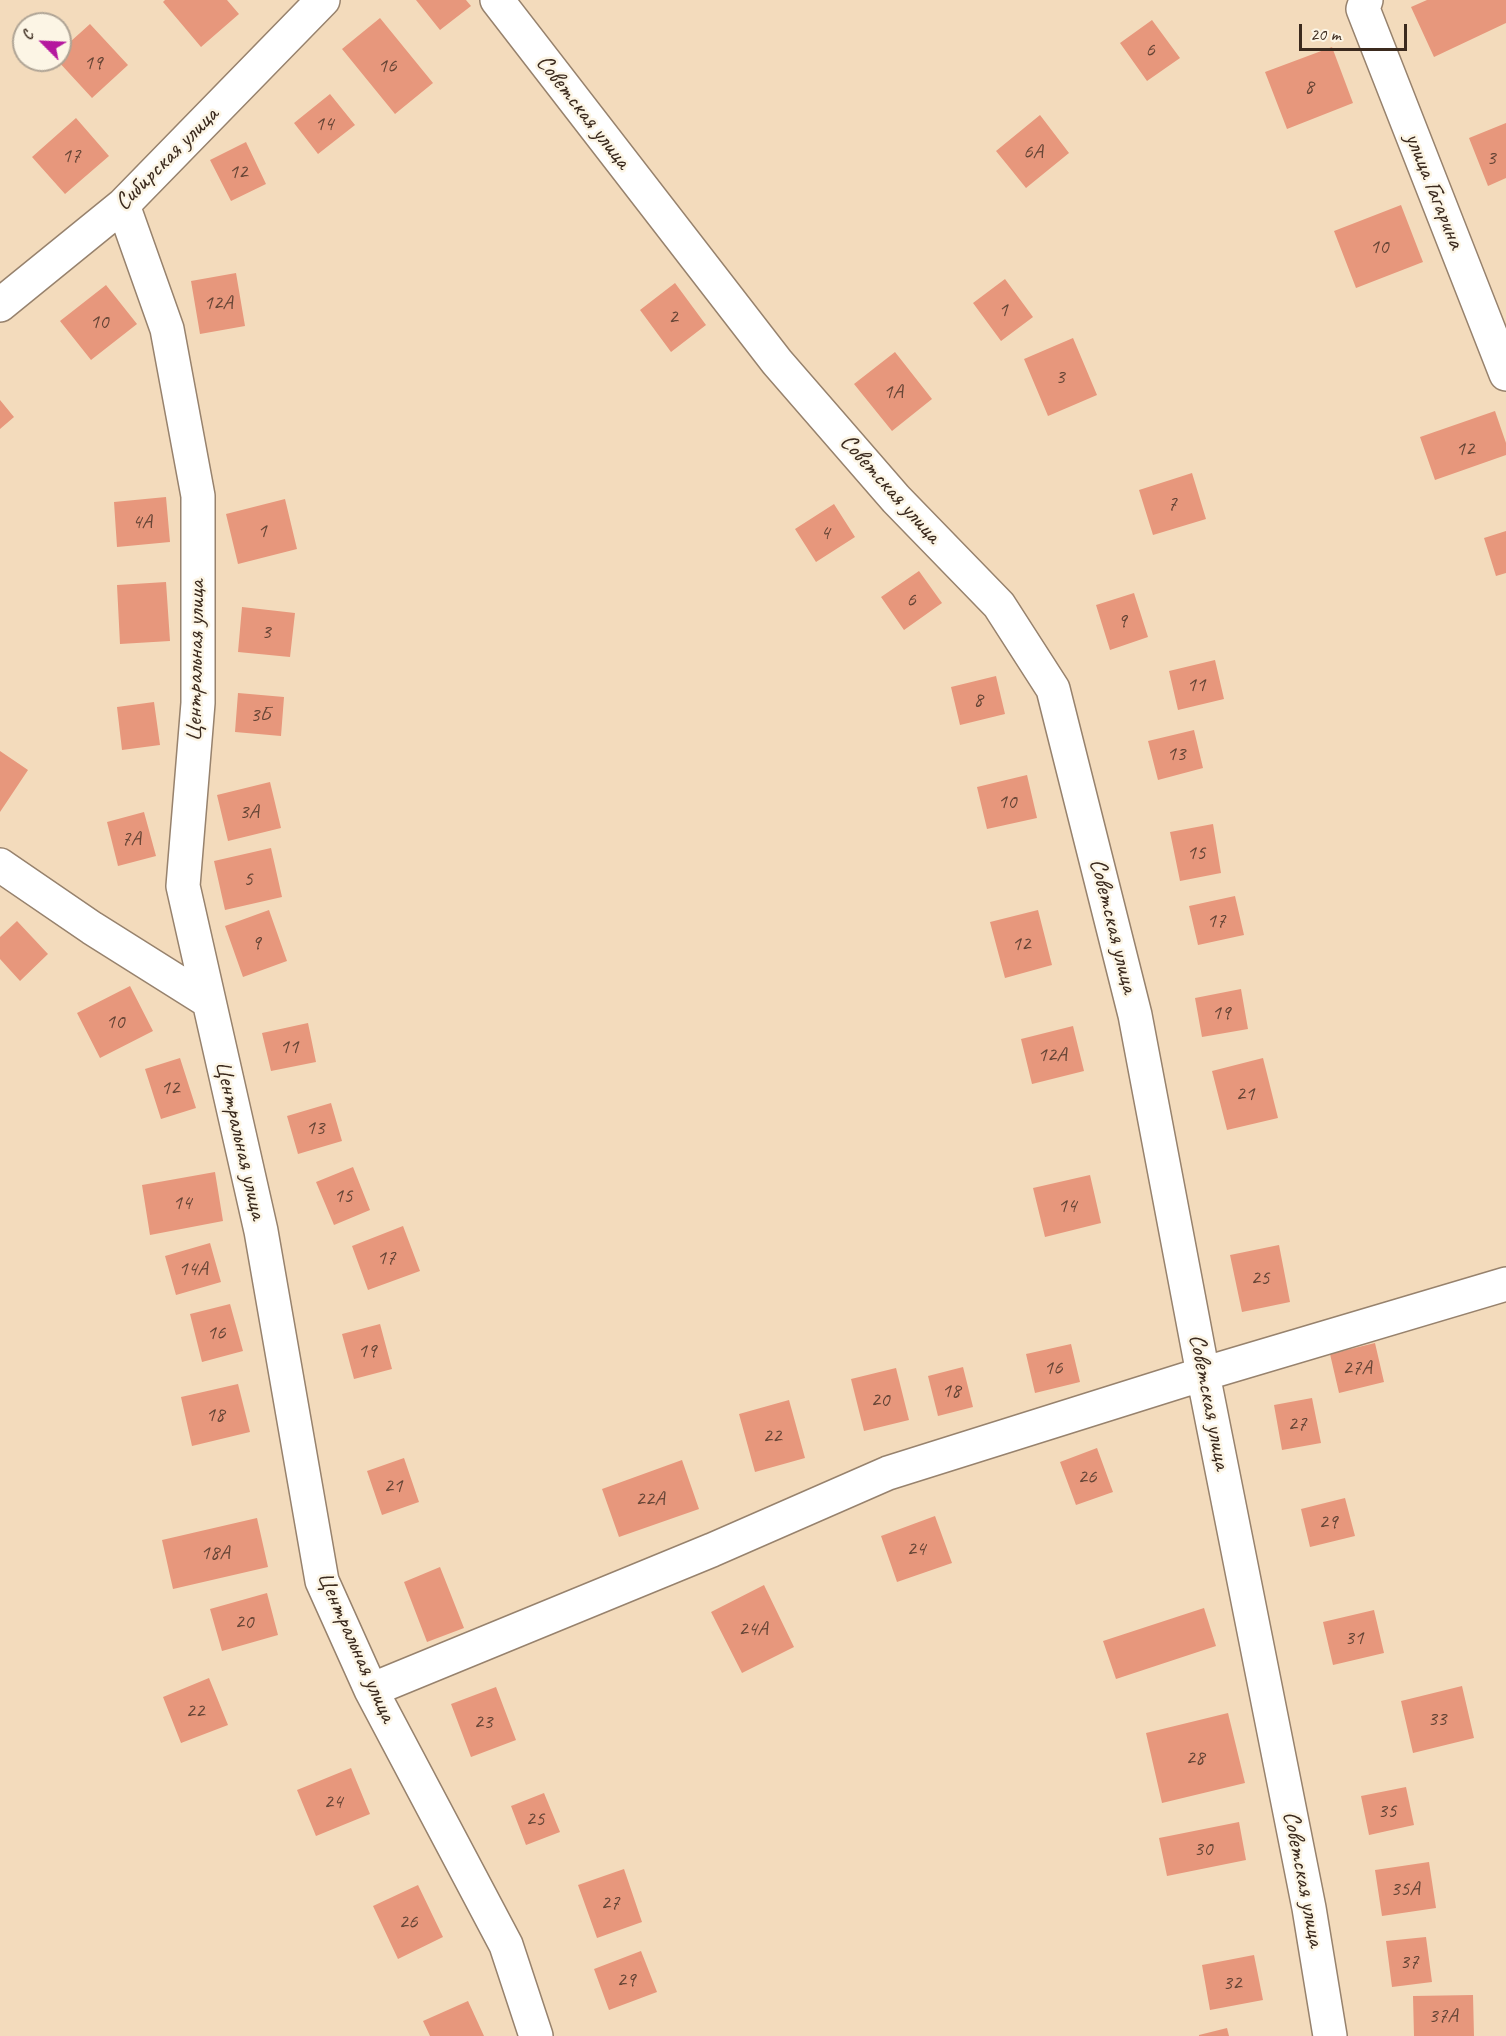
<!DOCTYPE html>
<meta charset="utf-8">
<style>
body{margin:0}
#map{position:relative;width:1506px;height:2036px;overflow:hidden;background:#f3dbbc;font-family:Caveat,sans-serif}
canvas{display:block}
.north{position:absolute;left:12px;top:12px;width:60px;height:60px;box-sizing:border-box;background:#fcf5e5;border:2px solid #afa495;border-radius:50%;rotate:294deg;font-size:16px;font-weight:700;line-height:24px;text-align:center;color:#3b2a1e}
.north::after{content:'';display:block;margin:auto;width:21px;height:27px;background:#b5179e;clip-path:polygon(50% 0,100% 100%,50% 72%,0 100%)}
.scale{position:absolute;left:1299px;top:24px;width:108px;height:27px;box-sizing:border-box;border:3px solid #3b2a1e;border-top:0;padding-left:8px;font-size:18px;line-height:21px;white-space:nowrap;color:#3b2a1e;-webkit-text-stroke:4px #fcf5e5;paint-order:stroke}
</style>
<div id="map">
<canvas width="1506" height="2036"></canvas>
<div class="north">С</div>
<div class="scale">20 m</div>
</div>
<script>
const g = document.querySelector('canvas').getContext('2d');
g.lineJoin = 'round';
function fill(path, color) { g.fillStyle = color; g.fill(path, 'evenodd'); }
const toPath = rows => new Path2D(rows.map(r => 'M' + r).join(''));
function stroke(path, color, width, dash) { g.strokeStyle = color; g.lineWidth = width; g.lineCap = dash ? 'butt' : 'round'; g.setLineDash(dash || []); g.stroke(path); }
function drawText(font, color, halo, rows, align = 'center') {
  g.font = font + ' Caveat,sans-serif'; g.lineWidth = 5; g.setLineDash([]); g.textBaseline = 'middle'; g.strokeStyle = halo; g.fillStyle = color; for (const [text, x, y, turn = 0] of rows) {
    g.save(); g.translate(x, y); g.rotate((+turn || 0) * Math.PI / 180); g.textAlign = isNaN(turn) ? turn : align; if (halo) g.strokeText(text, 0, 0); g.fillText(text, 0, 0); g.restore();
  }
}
fill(toPath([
 [165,0,227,0,239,14,201,47,163,2],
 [416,0,466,0,471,6,440,30],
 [1427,0,1506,0,1506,23,1434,57,1411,7],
 [380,18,433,83,395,114,342,49],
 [1152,20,1180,58,1147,81,1120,43],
 [90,24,128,65,92,98,57,60,60,60,60,51],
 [1332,47,1353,103,1287,129,1265,72],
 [330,94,355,125,318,154,294,123],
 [1040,115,1069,153,1026,188,996,151],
 [76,118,109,156,65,194,32,157],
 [1506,123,1506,178,1488,186,1469,138],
 [246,142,266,184,231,201,210,160],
 [1401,205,1423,262,1356,288,1334,231],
 [236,273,245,326,200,334,191,281],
 [1005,279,1033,317,1001,341,973,303],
 [675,283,706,325,671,352,640,310],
 [106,285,137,324,91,360,60,321],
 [1073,338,1097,395,1048,416,1024,359],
 [895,352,932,399,892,431,854,384],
 [0,400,14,417,0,429],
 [1495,411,1506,443,1506,455,1435,480,1420,437],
 [1192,473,1206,519,1153,535,1139,490],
 [166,497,170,542,117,547,114,502],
 [285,499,297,549,238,564,226,514],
 [834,504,855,537,816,562,795,529],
 [1506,531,1506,573,1496,576,1484,538],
 [919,571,942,603,904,630,881,597],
 [166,582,170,641,120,644,117,585],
 [1134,593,1148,637,1110,650,1096,605],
 [242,607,295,613,290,657,238,652],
 [1215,660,1224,699,1178,710,1169,671],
 [996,676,1005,714,960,725,951,687],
 [238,693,284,697,281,736,235,732],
 [154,702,160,745,122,750,117,707],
 [1194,730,1203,768,1158,780,1148,741],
 [0,751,28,770,0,812],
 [1027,775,1037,818,987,829,977,787],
 [270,782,281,828,228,841,217,795],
 [144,812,156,856,118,866,107,822],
 [1213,824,1221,873,1180,881,1170,832],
 [271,848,282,897,225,910,214,861],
 [1235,896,1244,935,1198,945,1189,906],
 [269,910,287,961,243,977,225,926],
 [1038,910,1052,965,1005,978,990,922],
 [17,921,48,954,20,981,0,959,0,937],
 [130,986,153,1031,100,1058,77,1013],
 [1241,989,1248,1029,1202,1037,1195,998],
 [308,1023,316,1062,271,1071,262,1033],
 [1073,1026,1084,1071,1032,1084,1021,1039],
 [180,1058,196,1108,161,1119,145,1069],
 [1263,1058,1278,1118,1227,1130,1212,1071],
 [331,1103,342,1141,298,1154,287,1116],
 [353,1167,370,1210,334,1225,316,1182],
 [215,1172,223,1221,150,1235,142,1185],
 [1090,1175,1101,1223,1045,1237,1033,1188],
 [403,1226,420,1271,368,1290,352,1246],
 [210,1243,221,1282,176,1295,165,1256],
 [1279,1245,1290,1302,1242,1312,1230,1255],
 [230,1304,243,1351,202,1362,190,1314],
 [380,1324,392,1369,354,1379,342,1334],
 [1375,1343,1384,1382,1339,1393,1330,1354],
 [1071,1344,1080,1382,1035,1393,1026,1354],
 [963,1367,973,1407,938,1416,928,1376],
 [896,1368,909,1420,864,1431,851,1379],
 [238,1384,250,1432,192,1446,181,1397],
 [1312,1398,1321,1443,1282,1450,1274,1405],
 [789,1400,805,1458,755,1472,739,1414],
 [1097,1448,1113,1492,1076,1505,1060,1462],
 [404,1458,419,1502,382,1515,367,1471],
 [682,1460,699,1509,619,1537,602,1489],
 [1345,1498,1355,1536,1310,1547,1301,1509],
 [935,1516,952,1563,897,1582,881,1536],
 [257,1518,268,1567,173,1589,162,1540],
 [440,1567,464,1628,427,1642,404,1582],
 [764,1585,794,1647,742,1673,711,1612],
 [267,1593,278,1635,222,1651,210,1609],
 [1204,1608,1216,1646,1116,1679,1103,1641],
 [1374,1610,1384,1653,1333,1665,1323,1622],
 [209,1678,228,1725,181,1743,163,1697],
 [1462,1686,1474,1738,1413,1753,1401,1701],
 [496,1687,516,1740,471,1757,451,1704],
 [1228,1713,1245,1783,1162,1803,1146,1733],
 [351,1768,370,1814,316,1836,297,1790],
 [1406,1787,1414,1825,1369,1835,1361,1796],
 [544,1793,560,1832,526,1845,511,1806],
 [1239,1822,1246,1860,1167,1876,1159,1838],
 [1429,1862,1436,1908,1382,1916,1375,1870],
 [624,1869,642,1922,597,1938,578,1885],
 [418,1885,443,1937,398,1959,373,1906],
 [1426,1937,1432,1982,1392,1987,1386,1941],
 [641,1951,657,1992,609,2010,594,1969],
 [1254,1955,1263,2000,1210,2010,1202,1965],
 [1473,1995,1474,2036,1414,2036,1413,1996],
 [468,2001,484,2036,430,2036,423,2021],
 [1227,2028,1229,2036,1199,2036,1199,2035]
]), '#e7977c');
const street = toPath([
 [497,0,777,362,896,499,999,605,1053,689,1135,1015,1203,1374,1309,1908,1330,2036],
 [1366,0,1363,9,1506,374],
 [123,205,167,329,198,496,198,703,183,886,261,1231,322,1581,371,1690,506,1945,536,2036],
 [0,305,123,205,323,0],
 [0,865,92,928,208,1001],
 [371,1690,712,1550,888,1473,1203,1374,1506,1284]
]);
stroke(street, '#97826d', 36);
stroke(street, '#fff', 33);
drawText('21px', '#664536', null, [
 ["6",1150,50],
 ["19",93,63],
 ["16",387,66],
 ["8",1309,87],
 ["14",324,124],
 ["6А",1033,152],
 ["17",71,156],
 ["3",1491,158],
 ["12",238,172],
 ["10",1379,247],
 ["12А",218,303],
 ["1",1003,310],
 ["2",673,317],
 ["10",99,322],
 ["3",1060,377],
 ["1А",893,392],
 ["12",1465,449],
 ["7",1172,504],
 ["4А",142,522],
 ["1",262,531],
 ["4",825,533],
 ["6",911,600],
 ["9",1122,621],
 ["3",266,632],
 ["11",1196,685],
 ["8",978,700],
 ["3Б",260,715],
 ["13",1176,754],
 ["10",1007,802],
 ["3А",249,812],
 ["7А",131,839],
 ["15",1196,853],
 ["5",248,879],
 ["17",1216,921],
 ["9",256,943],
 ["12",1021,944],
 ["19",1221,1013],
 ["10",115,1022],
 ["11",289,1047],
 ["12А",1052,1055],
 ["12",170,1088],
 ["21",1245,1094],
 ["13",315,1128],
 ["15",343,1196],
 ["14",182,1203],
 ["14",1067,1206],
 ["17",386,1258],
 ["14А",193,1269],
 ["25",1260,1278],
 ["16",216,1333],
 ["19",367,1351],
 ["16",1053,1368],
 ["27А",1357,1368],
 ["18",951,1391],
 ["20",880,1400],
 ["18",215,1415],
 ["27",1297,1424],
 ["22",772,1436],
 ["26",1087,1477],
 ["21",393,1486],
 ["22А",650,1499],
 ["29",1328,1522],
 ["24",916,1549],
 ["18А",215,1553],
 ["20",244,1622],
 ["24А",753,1629],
 ["31",1354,1638],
 ["22",195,1711],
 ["33",1437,1719],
 ["23",483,1722],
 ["28",1195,1758],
 ["24",333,1802],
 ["35",1387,1811],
 ["25",535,1819],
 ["30",1203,1849],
 ["35А",1405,1889],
 ["27",610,1903],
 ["26",408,1922],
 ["37",1409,1962],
 ["29",626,1980],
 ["32",1232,1983],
 ["37А",1443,2016]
]);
drawText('24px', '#3b2a1e', '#fcf5e5', [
 ["Советская улица",583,112,52],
 ["Сибирская улица",167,159,-45],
 ["улица Гагарина",1434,191,68],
 ["Советская улица",890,489,48],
 ["Центральная улица",196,661,-89],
 ["Советская улица",1113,926,76],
 ["Центральная улица",240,1140,77],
 ["Советская улица",1209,1402,79],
 ["Центральная улица",356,1647,66],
 ["Советская улица",1303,1879,79]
]);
</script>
